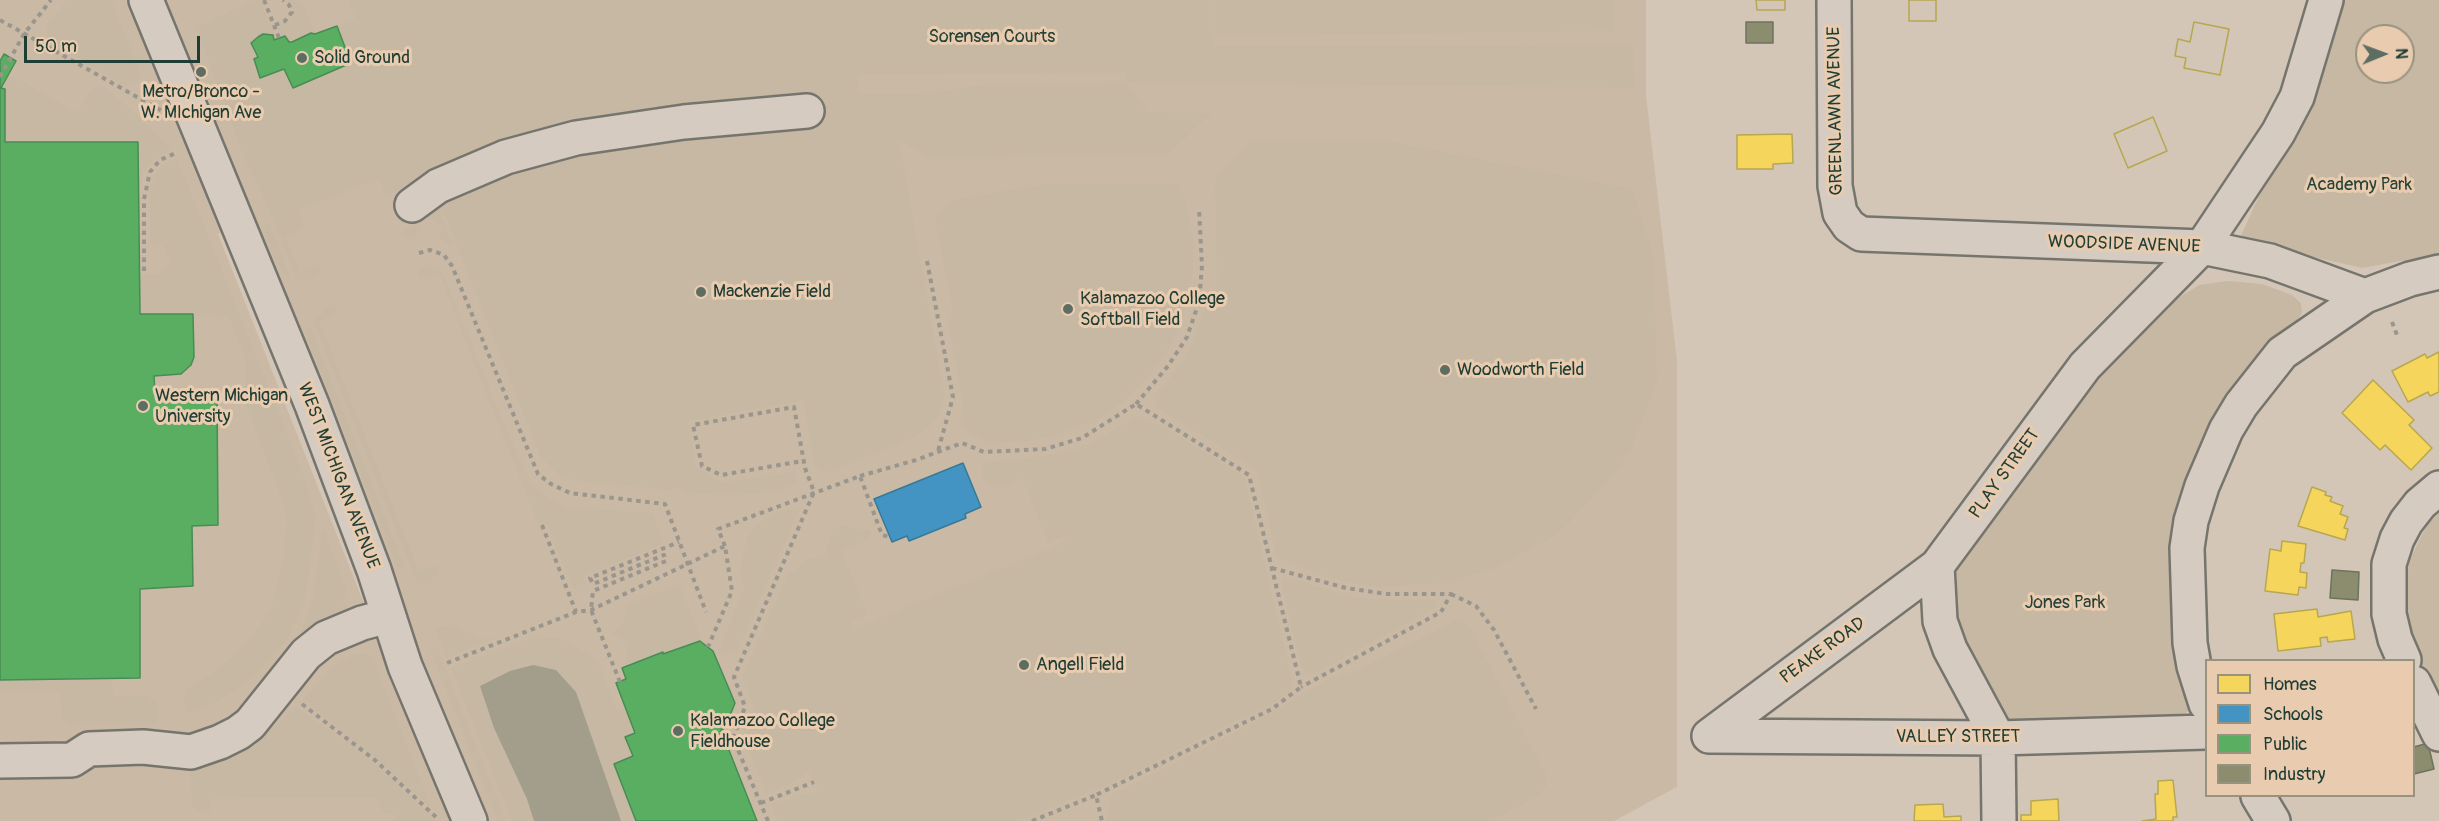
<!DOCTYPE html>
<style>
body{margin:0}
#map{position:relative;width:2439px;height:821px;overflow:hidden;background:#d4c6b7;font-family:Pangolin,sans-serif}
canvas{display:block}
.legend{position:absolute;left:2205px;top:659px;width:210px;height:138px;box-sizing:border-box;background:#e9ccaf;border:2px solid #98937e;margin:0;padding:8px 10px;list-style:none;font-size:18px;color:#1f3d34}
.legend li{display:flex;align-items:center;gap:12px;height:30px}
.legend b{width:30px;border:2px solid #98937e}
.north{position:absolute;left:2355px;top:24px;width:60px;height:60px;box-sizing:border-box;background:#e9ccaf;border:2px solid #98937e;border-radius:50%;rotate:89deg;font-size:16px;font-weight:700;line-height:24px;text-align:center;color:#1f3d34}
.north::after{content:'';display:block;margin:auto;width:21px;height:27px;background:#5e6d62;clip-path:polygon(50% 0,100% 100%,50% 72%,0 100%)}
.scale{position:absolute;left:24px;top:36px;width:176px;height:27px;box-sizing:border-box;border:3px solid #1f3d34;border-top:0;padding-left:8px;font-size:18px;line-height:21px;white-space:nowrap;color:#1f3d34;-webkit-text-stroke:4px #e9ccaf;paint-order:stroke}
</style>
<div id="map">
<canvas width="2439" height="821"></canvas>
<ul class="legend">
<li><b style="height:16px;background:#f6d55c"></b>Homes</li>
<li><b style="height:16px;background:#4393c3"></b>Schools</li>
<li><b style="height:16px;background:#5aae61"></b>Public</li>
<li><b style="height:16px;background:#8c8c6e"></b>Industry</li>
</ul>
<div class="north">N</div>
<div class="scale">50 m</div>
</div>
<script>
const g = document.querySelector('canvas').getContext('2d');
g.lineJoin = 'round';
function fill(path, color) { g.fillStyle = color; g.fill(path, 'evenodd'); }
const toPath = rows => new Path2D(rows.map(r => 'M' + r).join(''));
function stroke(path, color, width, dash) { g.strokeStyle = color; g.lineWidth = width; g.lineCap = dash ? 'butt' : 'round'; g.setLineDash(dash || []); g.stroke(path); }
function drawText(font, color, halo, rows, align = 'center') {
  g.font = font + ' Pangolin,sans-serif'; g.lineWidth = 6; g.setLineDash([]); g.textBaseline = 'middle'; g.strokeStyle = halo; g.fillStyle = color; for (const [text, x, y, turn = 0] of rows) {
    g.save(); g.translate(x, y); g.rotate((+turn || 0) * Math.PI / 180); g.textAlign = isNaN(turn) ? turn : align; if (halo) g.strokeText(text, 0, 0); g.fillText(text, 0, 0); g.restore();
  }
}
fill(toPath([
 [0,0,1646,0,1646,95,1677,361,1677,787,1614,821,468,821,236,225,218,234,450,821,0,821]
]), '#cabaa5');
fill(toPath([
 [67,0,111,0,141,75,137,82,132,85,123,85,51,42,47,38,46,27],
 [254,0,260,0,277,39,274,40,273,35,252,43,258,57,254,59,260,77,284,69,293,88,351,63,337,26,355,19,349,0,1213,0,1214,46,1633,45,1634,88,1127,83,1147,112,1212,113,1166,156,928,157,899,140,944,392,945,398,939,413,928,428,915,437,828,472,822,471,815,465,803,400,688,421,696,466,721,483,795,471,796,475,795,483,791,486,779,490,745,495,717,495,689,493,679,488,668,490,577,481,561,477,541,457,442,208,440,212,453,246,439,238,443,226,424,217,415,238,407,239,403,234,403,231,419,224,414,211,440,193,684,116,409,197,405,189,386,196,379,179,298,210,305,229,285,237,300,273,317,266,321,271,312,279,304,280,297,278,268,207,243,154,196,27],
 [1126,73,1126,83,984,85,918,94,859,94,859,74],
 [287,0,297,0,302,3,315,34,311,33,292,42,289,42,285,36,282,37,277,26,291,20,294,10],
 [1214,0,1615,0,1615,31,1214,36],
 [2337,0,2439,0,2439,254,2362,268,2239,240,2260,194,2299,132,2313,96],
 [2367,36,2403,36,2403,72,2367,72],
 [7,77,17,78,77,113,92,88,103,86,141,119,171,149,148,165,139,187,138,142,5,142,5,89,1,88],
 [1251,141,1389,141,1632,189,1654,257,1657,382,1631,449,1619,468,1565,527,1546,541,1493,569,1445,583,1375,587,1355,584,1322,575,1277,558,1258,474,1247,463,1158,408,1156,401,1156,397,1182,363,1195,337,1207,304,1210,300,1217,298,1215,179],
 [175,159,185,178,305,479,316,517,307,587,302,609,287,639,265,665,242,686,207,707,186,714,184,696,189,687,212,674,245,646,271,610,283,561,287,518,283,503,245,402,245,358,229,317,140,314,140,275,160,274,166,268,169,261,169,256,163,246,150,244,150,187,156,172,162,166],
 [1044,184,1179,184,1186,205,1193,236,1193,271,1190,290,1182,320,1172,342,1149,376,1119,405,1098,419,1053,437,1024,441,999,442,999,444,988,442,969,433,960,420,963,403,948,323,953,313,935,220,951,200],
 [269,223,290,276,281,273,262,226],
 [425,266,439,269,443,273,502,420,532,485,549,499,567,507,652,513,664,544,583,576,588,589,583,592,573,589,546,523,538,524,439,273,422,279,418,277,419,271],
 [2228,281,2262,284,2292,295,2301,303,2302,313,2197,466,2192,710,2185,713,2154,718,2013,722,2008,720,2002,715,1956,641,1952,582,1956,568,2065,410,2170,303,2199,285],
 [332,305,336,309,335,314,319,321,419,571,434,566,439,569,436,576,428,582,416,580,313,321,328,306],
 [309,325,311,329,405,568,398,569,305,332],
 [1136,417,1160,425,1239,473,1245,481,1293,684,1291,690,1267,708,1239,719,1124,778,1018,821,778,821,771,805,797,796,818,792,809,771,790,784,767,794,744,737,756,711,742,677,789,571,795,570,805,560,825,556,832,531,837,527,843,525,857,529,871,530,866,541,841,551,868,615,852,621,855,628,1066,542,1063,536,1048,543,1022,478,998,488,985,482,982,471,984,465,988,462,1027,459,1074,450,1098,439],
 [800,507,736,654,730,651,722,654,718,652,744,589,740,568,747,539,755,527,770,516,779,511],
 [2439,513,2439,701,2418,658,2405,605,2409,561,2428,523],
 [323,529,347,592,342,601,348,607,294,644,307,619,313,597],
 [1281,579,1297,580,1354,597,1391,600,1436,600,1437,604,1433,609,1399,628,1313,674,1309,674,1301,667],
 [679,584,701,637,700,641,663,654,662,652,624,667,627,657,626,646,622,639,612,634,624,623,626,605],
 [1457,620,1468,624,1546,775,1547,785,1538,796,1491,821,1106,821,1112,795,1230,736,1331,678,1344,672,1348,675],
 [451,624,481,639,496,638,447,658,435,628],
 [537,636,562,639,590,655,601,669,617,711,625,708,635,733,625,737,633,756,614,764,636,821,621,821,575,692,564,677,480,686,503,750,527,799,534,821,512,821,451,668],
 [437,646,461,709,506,821,498,821,430,650],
 [364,654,370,655,375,664,431,807,377,759,303,700,335,664,353,655],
 [112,679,113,696,147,696,156,702,159,713,155,724,69,724,62,718,60,691,0,691,0,680],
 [296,707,350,744,386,773,436,821,395,821,395,815,385,813,381,809,377,798,211,799,210,811,199,811,192,806,190,770,194,766,250,743,277,725]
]), '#c7b8a4');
fill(toPath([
 [533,665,556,670,576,692,621,821,534,821,527,799,494,728,480,686,510,671]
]), '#a39d8b');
const homes = toPath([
 [1756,0,1785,0,1785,10,1757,10,1756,0],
 [1756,0,1785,0,1785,10,1757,10,1756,0],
 [1909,0,1936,0,1936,21,1909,21,1909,0],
 [1909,0,1936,0,1936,21,1909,21,1909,0],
 [2194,22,2229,29,2220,75,2184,68,2186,58,2175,56,2178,39,2190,42,2194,22],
 [2194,22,2229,29,2220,75,2184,68,2186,58,2175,56,2178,39,2190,42,2194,22],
 [2153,117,2167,151,2128,168,2114,134,2153,117],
 [2153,117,2167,151,2128,168,2114,134,2153,117],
 [1792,134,1793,163,1773,164,1773,169,1737,169,1737,135,1792,134],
 [2439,352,2439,392,2430,396,2428,392,2408,402,2392,371,2425,354,2427,358,2439,352],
 [2373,380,2414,420,2409,425,2432,448,2411,470,2385,445,2380,450,2342,413,2373,380],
 [2312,487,2326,492,2325,495,2332,497,2330,501,2343,506,2340,514,2348,517,2344,528,2348,529,2345,540,2298,526,2312,487],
 [2282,541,2306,544,2304,563,2301,563,2300,572,2307,573,2306,588,2299,587,2298,595,2265,591,2270,549,2281,551,2282,541],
 [2317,609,2318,617,2351,611,2355,639,2328,642,2327,637,2320,638,2321,646,2278,651,2274,614,2317,609],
 [2173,780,2177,817,2173,817,2173,821,2142,821,2156,819,2155,794,2158,794,2158,781,2173,780],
 [2058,799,2059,821,2021,821,2021,815,2031,815,2031,801,2058,799],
 [1943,804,1944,817,1961,816,1961,821,1914,821,1915,805,1943,804]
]);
fill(homes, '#f6d55c');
stroke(homes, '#b6a750', 1.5);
const schools = toPath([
 [963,463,981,507,965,514,966,518,909,541,907,536,892,542,874,499,963,463]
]);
fill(schools, '#4393c3');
stroke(schools, '#387998', 1.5);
const public = toPath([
 [337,26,351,63,293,88,284,69,260,78,254,59,258,57,251,43,258,37,263,34,273,35,274,40,285,36,289,42,292,42,311,33,315,34,337,26],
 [4,54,16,61,1,88,5,89,5,142,138,142,140,314,193,314,194,357,191,365,181,374,154,376,155,392,217,392,218,525,192,526,193,586,140,589,140,678,0,680,0,61,4,54],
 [700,641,713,651,735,703,725,728,721,730,757,821,636,821,614,764,633,756,625,737,635,733,616,683,626,679,622,668,663,652,663,654,700,641]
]);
fill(public, '#5aae61');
stroke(public, '#488c54', 1.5);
const industry = toPath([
 [1746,22,1773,22,1773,43,1746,43,1746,22],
 [2332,570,2359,572,2358,600,2330,598,2332,570],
 [2428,743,2434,769,2414,774,2414,747,2428,743]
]);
fill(industry, '#8c8c6e');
stroke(industry, '#6b745d', 1.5);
const minor = toPath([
 [146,0,312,405,374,570,405,666,470,821],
 [1834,0,1835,186,1840,213,1849,226,1861,234,2202,247,2270,261,2365,296],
 [412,205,438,186,506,157,576,138,684,122,807,111],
 [2404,660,2395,639,2389,614,2389,564,2397,539,2406,522,2420,504,2439,488],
 [2414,683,2439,734],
 [2206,704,2194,666,2190,643,2187,548,2191,521,2202,486,2226,430,2241,405,2282,353,2365,296,2410,279,2439,272],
 [1709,736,1998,738,2206,732],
 [1709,736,1937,566],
 [0,761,72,760,89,749,143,747,191,752,220,742,238,733,250,724,306,654,326,638,362,623,388,616],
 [2258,796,2273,821],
 [1999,821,1998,738,1950,649,1940,621,1937,566,2085,366,2202,247,2278,133,2297,97,2326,0]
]);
stroke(minor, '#76756d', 38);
stroke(toPath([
 [264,0,279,38],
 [0,20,162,111],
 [275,25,285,21,292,12,289,5,283,0],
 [0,77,24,34,51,0],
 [419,253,430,250,444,255,452,266,538,474,551,484,570,493,665,504,706,612],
 [927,261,953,397,938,451],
 [144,271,144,199,150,172,160,160,178,152],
 [2392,322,2397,335],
 [1136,404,1168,366,1187,337,1199,302,1202,266,1199,209],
 [860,476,916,460,962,443,984,452,1045,449,1082,438,1136,404,1249,475,1301,687,1272,709,1096,795,1102,821],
 [542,525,576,612],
 [725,546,718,529,860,476,882,535,890,537],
 [1272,568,1346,588,1387,594,1451,594,1441,612,1301,687],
 [1451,594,1476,606,1494,630,1536,709],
 [447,663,576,612,591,610,725,546,732,591,708,647],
 [620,682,591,610,593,591,666,561,664,555,593,584,590,578,679,542],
 [302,704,376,761,438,819],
 [761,803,814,782],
 [768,821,733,738,745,707,734,677,814,492,805,468,794,407,693,425,702,466,721,475,803,461],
 [1032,821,1096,795]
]), '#9a968d', 4, [4.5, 4.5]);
stroke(minor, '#d6cbc0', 33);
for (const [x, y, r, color] of [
 [302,58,6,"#5e6d62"],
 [201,72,6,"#5e6d62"],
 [701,292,6,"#5e6d62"],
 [1068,309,6,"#5e6d62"],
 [1445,370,6,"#5e6d62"],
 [143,406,6,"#5e6d62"],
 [1024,665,6,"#5e6d62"],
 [678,731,6,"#5e6d62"]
]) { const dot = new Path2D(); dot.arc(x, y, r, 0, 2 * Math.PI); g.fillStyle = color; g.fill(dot); stroke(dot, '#e9ccaf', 2); }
drawText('18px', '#274339', '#e9ccaf', [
 ["Sorensen Courts",992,37],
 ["Academy Park",2359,185],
 ["Jones Park",2065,603]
]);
drawText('18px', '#1f3d34', '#e9ccaf', [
 ["Solid Ground",314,58],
 ["Metro/Bronco -",201,92,"center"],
 ["W. MIchigan Ave",201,113,"center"],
 ["Mackenzie Field",713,292],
 ["Kalamazoo College",1080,299],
 ["Softball Field",1080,320],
 ["Woodworth Field",1457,370],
 ["Western Michigan",155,396],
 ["University",155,417],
 ["Angell Field",1036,665],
 ["Kalamazoo College",690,721],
 ["Fieldhouse",690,742]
], 'left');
drawText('18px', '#1f3d34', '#e9ccaf', [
 ["GREENLAWN AVENUE",1836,111,-91],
 ["WOODSIDE AVENUE",2124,245,2],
 ["PLAY STREET",2005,474,-54],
 ["WEST MICHIGAN AVENUE",338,476,69],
 ["PEAKE ROAD",1823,651,-36],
 ["VALLEY STREET",1958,737]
]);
</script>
